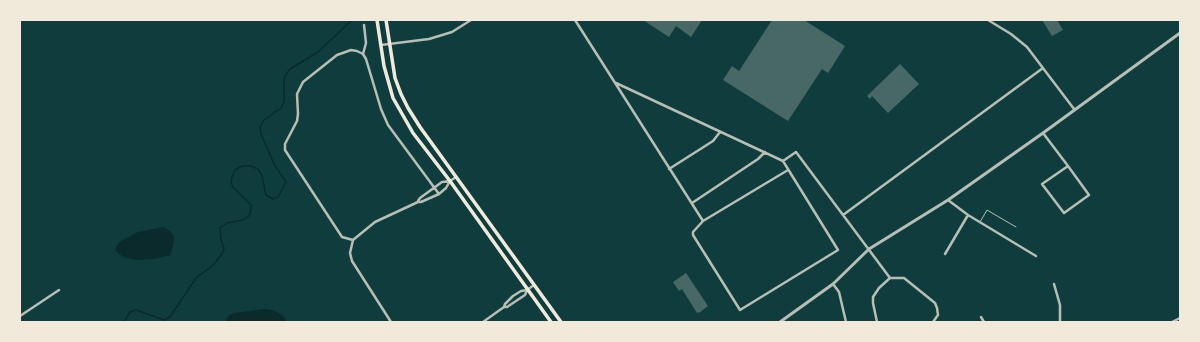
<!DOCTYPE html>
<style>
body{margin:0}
#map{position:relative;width:1200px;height:342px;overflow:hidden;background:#0f3d3e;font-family:"PT Sans Narrow",sans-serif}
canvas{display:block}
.frame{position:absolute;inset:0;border:21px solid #f1e9da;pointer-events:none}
</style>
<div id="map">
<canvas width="1200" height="342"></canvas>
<div class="frame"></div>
</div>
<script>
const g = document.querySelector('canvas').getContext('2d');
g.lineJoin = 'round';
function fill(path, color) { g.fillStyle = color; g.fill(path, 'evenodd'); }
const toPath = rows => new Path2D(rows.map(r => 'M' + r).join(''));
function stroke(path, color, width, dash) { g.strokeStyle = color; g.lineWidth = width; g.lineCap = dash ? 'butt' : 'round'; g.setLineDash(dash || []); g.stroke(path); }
fill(toPath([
 [164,227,170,231,174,237,173,246,170,256,167,256,154,259,135,260,123,257,115,250,117,245,121,241,138,232],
 [264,309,273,310,277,312,284,317,287,322,225,322,229,315,234,313]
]), '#0a2a2b');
stroke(toPath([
 [124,322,130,312,136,310,164,320,170,317,196,278,212,266,218,259,223,252,224,248,221,240,220,228,227,223,243,220,249,216,251,210,251,205,233,187,231,182,232,177,235,170,242,166,251,166,258,169,262,176,266,195,273,199,278,197,286,182,274,164,261,134,260,127,264,120,281,108,284,102,284,81,285,76,290,69,318,52,352,20]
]), '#0a2a2b', 1.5);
fill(toPath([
 [643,20,702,20,691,37,676,26,669,37],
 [772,20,804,20,845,46,828,73,822,69,788,121,723,80,732,66,739,71],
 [1042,20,1057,20,1063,30,1052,36],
 [900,64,919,84,888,113,872,96,870,99,867,96],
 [686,273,708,306,699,313,699,312,697,313,682,289,679,291,673,282]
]), '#486865');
stroke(toPath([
 [980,222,987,210,1016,227]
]), '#b8beb3', 1);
stroke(toPath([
 [575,20,703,221],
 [988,20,1011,34,1027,47,1074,109],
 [364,25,366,43,363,54,366,59,381,109,388,125,439,194],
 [381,45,429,39,452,32,471,20],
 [616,83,783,161,838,250,740,310,693,235,693,232,703,221,788,170],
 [1043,133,1068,166,1089,195,1064,213,1042,184,1068,166],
 [783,161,796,152,890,278],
 [669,169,713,141,720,132],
 [948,200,968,215,1036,256],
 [418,201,420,198,442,182,450,181,456,177],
 [692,203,758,159,765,152],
 [843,215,1043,68],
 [353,240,342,237,285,150,285,144,297,121,298,114,297,94,303,82,337,55,351,50,357,51,363,54],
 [945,254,968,215],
 [833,284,839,292,846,322],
 [1054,284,1060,305,1060,322],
 [504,307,505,304,513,296,521,291,527,290,534,285],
 [20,316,59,290],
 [981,317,984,322],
 [391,322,352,261,350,253,353,240,375,222,418,202,421,202,439,194,446,188,450,181],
 [483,322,504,307,507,307,525,295,527,290],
 [877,322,873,303,873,297,879,288,890,278,904,278,935,303,937,308,938,315,933,322],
 [1172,322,1180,318]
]), '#b8beb3', 2.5);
stroke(toPath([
 [780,322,833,284,869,249,948,200,1043,133,1180,33]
]), '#b8beb3', 3);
stroke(toPath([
 [377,20,384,66,393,98,413,133,450,181,551,322],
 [386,20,395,78,401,94,408,108,420,127,561,322]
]), '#f1e9da', 3.5);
</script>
